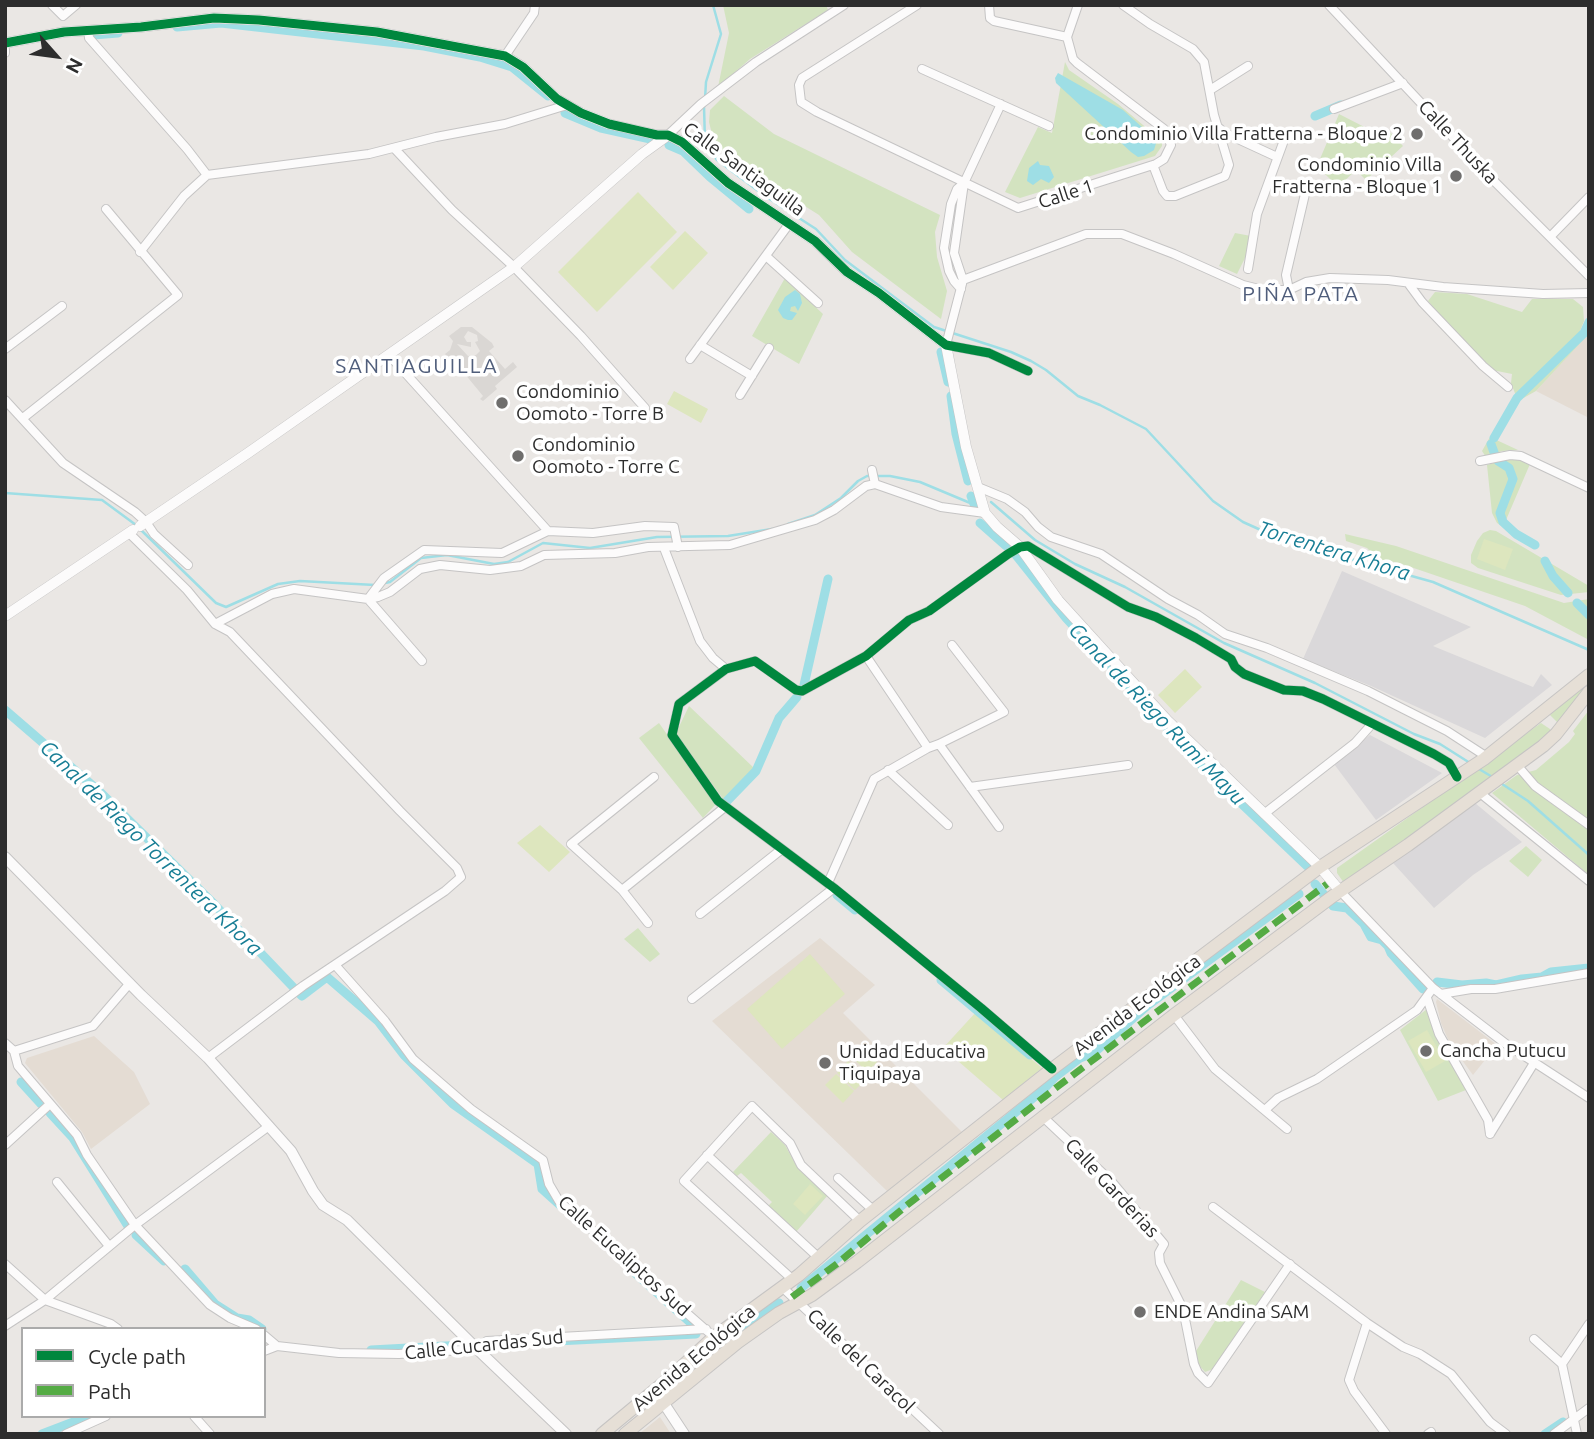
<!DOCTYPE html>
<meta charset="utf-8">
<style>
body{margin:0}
#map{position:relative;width:1594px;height:1439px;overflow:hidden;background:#eae7e4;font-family:Ubuntu,sans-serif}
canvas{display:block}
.frame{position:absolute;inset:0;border:7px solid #2d2d2d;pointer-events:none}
.legend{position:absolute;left:21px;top:1327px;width:245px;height:91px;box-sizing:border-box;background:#fff;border:2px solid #ababab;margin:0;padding:9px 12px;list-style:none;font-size:21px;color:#2d2d2d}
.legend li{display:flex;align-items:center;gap:14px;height:35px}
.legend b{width:35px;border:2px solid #ababab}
.north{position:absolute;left:21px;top:21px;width:70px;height:70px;-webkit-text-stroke:5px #fff;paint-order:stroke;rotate:118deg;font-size:19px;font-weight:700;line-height:28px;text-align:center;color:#2d2d2d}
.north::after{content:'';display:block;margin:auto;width:24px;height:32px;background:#2d2d2d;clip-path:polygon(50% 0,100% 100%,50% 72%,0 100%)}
</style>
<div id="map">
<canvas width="1594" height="1439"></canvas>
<div class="frame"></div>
<ul class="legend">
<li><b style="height:9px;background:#00873e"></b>Cycle path</li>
<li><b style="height:9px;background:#54ab44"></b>Path</li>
</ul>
<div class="north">N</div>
</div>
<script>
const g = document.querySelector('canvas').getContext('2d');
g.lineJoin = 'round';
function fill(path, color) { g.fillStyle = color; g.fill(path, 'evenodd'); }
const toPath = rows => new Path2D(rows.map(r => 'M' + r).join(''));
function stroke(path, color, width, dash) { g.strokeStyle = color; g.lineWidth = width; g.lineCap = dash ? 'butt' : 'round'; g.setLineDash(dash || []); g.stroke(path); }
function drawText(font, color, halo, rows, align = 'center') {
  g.font = font + ' Ubuntu,sans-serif'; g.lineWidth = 7; g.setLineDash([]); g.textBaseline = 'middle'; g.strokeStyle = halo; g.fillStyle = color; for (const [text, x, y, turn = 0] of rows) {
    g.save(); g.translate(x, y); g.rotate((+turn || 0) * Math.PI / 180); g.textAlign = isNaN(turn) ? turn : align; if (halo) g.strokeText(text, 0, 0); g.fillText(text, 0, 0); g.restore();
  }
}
fill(toPath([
 [1342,571,1471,627,1433,646,1533,687,1541,674,1552,685,1485,738,1371,686,1303,659],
 [1370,735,1442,773,1376,820,1334,764],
 [1475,803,1522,842,1473,875,1434,908,1393,863]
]), '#dad8da');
fill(toPath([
 [1589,333,1589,418,1536,391],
 [820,938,875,985,843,1013,962,1132,888,1192,712,1021],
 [1437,999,1497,1045,1473,1075,1450,1044,1441,1023,1436,1002],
 [94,1036,134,1072,150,1104,91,1149,82,1132,25,1063,27,1058],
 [660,1417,671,1434,639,1434]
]), '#e4dcd3');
fill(toPath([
 [723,5,826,5,828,10,750,59,718,87,729,33],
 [1065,62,1069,70,1118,104,1162,141,1162,146,1155,156,1020,198,1005,192,1038,127,1052,133],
 [724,96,774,134,940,215,935,232,937,257,947,291,941,319,852,252,819,215,732,160,715,146,709,122,710,110],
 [1339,114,1382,136,1388,130,1403,146,1366,180,1356,170,1338,187,1317,166],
 [1235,233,1251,236,1248,252,1237,274,1219,266],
 [785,278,823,314,799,364,752,336],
 [1435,292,1467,294,1522,312,1532,299,1573,299,1583,307,1584,321,1580,331,1585,338,1536,391,1518,401,1511,383,1512,374,1492,370,1441,316,1428,301],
 [1490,437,1518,450,1502,451,1486,457,1482,451],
 [1509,458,1520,459,1530,464,1503,527,1497,523,1492,513,1487,465],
 [1490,530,1496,531,1589,586,1589,592,1561,595,1478,568,1471,563,1471,555,1477,541,1483,533],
 [1345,534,1396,546,1564,603,1589,599,1589,640,1525,606,1399,563,1378,559,1367,548,1346,541],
 [1589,684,1589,689,1561,726,1550,715,1564,701],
 [689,706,754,768,724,800,677,737,677,731],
 [1589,710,1589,875,1492,793,1517,775,1536,770,1569,742,1575,734,1573,731],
 [659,723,716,804,703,818,639,738],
 [1541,723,1550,729,1551,736,1344,883,1337,873,1337,868],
 [1526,846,1542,860,1528,877,1509,861],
 [638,928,660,954,650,962,624,939],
 [1427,1009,1432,1025,1466,1090,1438,1101,1400,1030],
 [771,1132,785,1145,797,1167,828,1195,796,1232,768,1206,772,1202,741,1173,737,1176,733,1172],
 [1241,1280,1265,1292,1213,1369,1205,1372,1197,1363,1196,1351]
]), '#d3e3c0');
fill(toPath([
 [638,192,677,232,597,312,558,272],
 [685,231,708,253,673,290,650,267],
 [674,391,708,409,701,423,667,404],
 [1484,539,1513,549,1505,570,1477,559],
 [1185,669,1202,687,1175,713,1158,695],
 [540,825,570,852,549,872,517,843],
 [810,954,845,994,782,1049,747,1009],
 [976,1012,1042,1068,1003,1100,943,1048],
 [1427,1030,1445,1061,1426,1072,1408,1041],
 [859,1045,877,1062,867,1072,850,1055],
 [848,1061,866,1079,855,1090,837,1073],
 [836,1074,854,1091,843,1103,825,1085],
 [810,1184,823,1196,805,1215,793,1204]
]), '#dde6be');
fill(toPath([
 [461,327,472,327,492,343,494,347,489,351,505,369,513,362,517,367,495,386,497,389,483,401,480,399,483,396,455,362,453,363,445,354,450,350,453,341,449,336],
 [468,331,477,335,478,341,475,342,480,351,476,355,468,356,457,344,471,347,471,342,467,342,464,337]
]), '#dad7d4');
fill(toPath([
 [1058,73,1123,110,1144,129,1147,135,1157,140,1154,150,1144,156,1138,157,1131,152,1056,83,1055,78],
 [1038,161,1040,165,1049,166,1054,177,1049,183,1041,179,1033,185,1027,181,1029,168],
 [795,290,800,294,802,303,798,311,795,306,791,307,790,311,797,313,792,320,788,320,783,318,778,310,785,297]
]), '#9edee5');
stroke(toPath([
 [705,99,706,82,721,34,713,5],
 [704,106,705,142,717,160,765,196,816,229,845,260,934,327,1011,352,1031,361,1046,370,1078,396,1100,405,1146,429,1213,501,1243,522,1283,540,1433,582,1589,650],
 [5,493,102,500,136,525],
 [991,502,1035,540,1075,564,1125,587,1224,643,1315,683,1414,734,1440,744,1470,763],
 [788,524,815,515,841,498,858,481,867,476,890,476,920,482,975,505],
 [141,530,216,603,226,607,278,584,300,581,375,585],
 [385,583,390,582,421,558,447,555,494,564,508,562,543,543,590,548,657,537,728,536,772,529],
 [1479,769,1494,778],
 [1499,782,1528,801,1589,855]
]), '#9edee5', 2.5);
stroke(toPath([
 [177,27,221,23,424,46,480,57,512,67,548,96],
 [93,35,118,33],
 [565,113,601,128,655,140],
 [1315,116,1341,105],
 [669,145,683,151,710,177,749,209],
 [941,352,948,382],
 [951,396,956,434,968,481],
 [1494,438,1517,398,1584,333,1589,322],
 [1491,444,1495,455],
 [1498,461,1509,468,1513,479,1500,513,1503,522,1516,534,1535,545],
 [971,496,977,512],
 [980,523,1006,546],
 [1015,554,1066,618,1204,768,1307,866],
 [1545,561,1553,576,1568,593],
 [1577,603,1589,615],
 [804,685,828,579],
 [5,710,100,792,214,904,294,988],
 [727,801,756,771,779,718,797,697],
 [1315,884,1326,897],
 [837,895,855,910],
 [1333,906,1347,908,1364,924,1371,937,1382,940,1388,946,1391,953,1423,989],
 [941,980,1030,1055],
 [1437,982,1462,985,1486,983,1496,985,1522,979,1542,977,1551,972,1589,968],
 [298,992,302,996,327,977,378,1021,404,1055,453,1104,538,1164,542,1189,562,1207],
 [21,1082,41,1104],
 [50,1113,73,1138,128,1226],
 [136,1235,164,1261],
 [185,1269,215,1304,237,1318,249,1320,262,1329],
 [635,1273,693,1325],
 [801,1288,1044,1089,1055,1077,1080,1058,1095,1052,1147,1006,1299,894],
 [732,1337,779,1303],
 [497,1344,696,1334],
 [371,1350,464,1345],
 [42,1434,89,1416],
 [1545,1434,1563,1422]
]), '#9edee5', 9);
const minor = toPath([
 [52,5,63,16],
 [917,5,802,78,799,85,801,102,817,112,1018,208,1156,164,1164,159,1171,145,1164,129,1077,63,1073,59,1067,37],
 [989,5,990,18,994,21,1067,37],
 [1123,5,1150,24,1193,49,1204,62,1214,115,1229,165,1225,176,1175,196,1167,196,1163,191,1153,165],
 [1329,5,1496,183,1589,276],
 [63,16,76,5],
 [88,30,89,38,187,149,207,175],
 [1067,37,1078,5],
 [5,50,5,53],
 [505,56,534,13,535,5],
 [922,69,1049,126],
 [1210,90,1248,66],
 [1001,104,964,183,954,253,963,280,946,345,989,353,1028,371],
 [1334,109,1403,83],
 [1218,127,1225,133,1277,157],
 [668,135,701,104,756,62,844,5],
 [394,148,452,210,514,267,581,336,645,408],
 [1550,237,1589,197],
 [140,252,184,196,207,175,369,154,436,137,505,124,567,105],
 [766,256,818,303],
 [1248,269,1257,214,1283,143],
 [963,280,1086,234,1122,234,1174,254,1243,285,1263,290,1289,290,1306,282,1330,278,1388,280,1443,287,1543,294,1589,293],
 [1408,283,1422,302,1483,366,1508,387],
 [961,289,954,281,949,271,944,248,951,204,957,189,964,183],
 [1289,290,1286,275,1305,194],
 [700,345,752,376],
 [5,349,62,306],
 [389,355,548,531],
 [690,359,789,224],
 [740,395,769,348],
 [5,400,63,463,135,512,146,522,154,534,188,565],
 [23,418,178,295,106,209],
 [1480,461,1510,455,1521,456,1589,488],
 [872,470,875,484],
 [978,487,1007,499,1025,512,1038,527,1051,537,1101,554,1168,599,1198,615,1225,634,1267,648,1368,691,1447,731,1487,757],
 [129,533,187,590,215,624,230,632,400,811,457,868,461,877,445,891,303,986,208,1058],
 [664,548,700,641,713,658,726,669],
 [215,624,272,594,294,589,368,599,378,597,390,592,420,569,440,565,490,570,521,566,544,555,615,553,648,547,730,545,815,520,834,510,866,486,875,484,941,507,985,513],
 [866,656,928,748],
 [422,661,368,599,384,578,424,550,502,553,548,531,593,533,645,526,674,527,678,547],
 [939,744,999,827],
 [1517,765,1535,786,1589,825],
 [888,770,948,825],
 [970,787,1128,765],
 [1480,793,1589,881],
 [1264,814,1355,743,1372,724],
 [828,883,874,779,928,748,939,744,1004,712,952,645],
 [622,890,725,807],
 [1340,891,1433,988,1506,1044,1589,1098],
 [700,914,782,849],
 [648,923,622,890,571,844,654,777],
 [336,966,385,1021,413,1059,471,1109,543,1160,549,1184,559,1201,714,1337],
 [1441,994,1471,989,1495,989,1589,973],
 [1427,998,1439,1034,1488,1120,1490,1134],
 [692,999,834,888],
 [1174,1015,1215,1069,1287,1129],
 [5,1043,14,1051,18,1066,77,1135,87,1155,135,1225,210,1305,230,1318,256,1329],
 [14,1051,93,1026,130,983],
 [1052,1069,981,1008,834,888,718,801,672,735,679,704,726,669,755,661,796,690,802,691,866,656,909,620,929,611,1008,554,1020,547,1028,546,1128,607,1156,617,1196,638,1231,659,1235,667,1244,674,1284,690,1303,691,1323,699,1434,754,1449,763,1457,777],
 [1266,1109,1278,1098,1317,1079,1417,1010,1433,988],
 [1042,1116,1112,1182,1164,1244,1159,1253,1160,1263,1183,1309,1194,1364,1198,1373,1208,1383,1290,1264],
 [1490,1134,1534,1063],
 [5,1145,50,1104],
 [707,1155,819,1258],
 [838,1178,874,1211],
 [57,1182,109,1246],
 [1213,1207,1367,1323,1403,1347,1420,1354,1451,1374,1490,1422,1506,1434],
 [5,1264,45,1300,111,1324,118,1329],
 [792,1279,684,1181,752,1106,790,1143,801,1165,860,1221],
 [782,1287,939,1434],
 [1367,1323,1349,1380,1354,1391,1386,1434],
 [5,1326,45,1300,135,1225,269,1126],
 [264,1335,277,1346],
 [1534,1339,1562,1364,1577,1434],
 [264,1351,277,1346,339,1353,399,1354,477,1349,487,1341,706,1329],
 [1562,1364,1589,1324],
 [194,1416,210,1434],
 [66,1434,106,1416],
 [1428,1434,1431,1432],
 [1554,1434,1589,1408]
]);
const tertiary = toPath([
 [5,43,64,32,141,27,214,18,259,20,377,32,505,56,523,67,557,99,581,113,609,124,657,135,668,135,682,142,728,183,815,241,847,272,879,293,946,345,966,447,985,513,997,527,1020,547,1058,600,1167,720,1320,867,1340,891],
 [140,526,248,453,514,267,642,154,667,136],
 [5,616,133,530]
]);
const secondary = toPath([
 [5,857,141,995,208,1058,291,1151,313,1191,323,1205,347,1220,477,1349,566,1434],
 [655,1390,684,1434]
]);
const primary = toPath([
 [602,1434,672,1376,714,1337,799,1275,860,1221,1052,1069,1320,867,1484,759,1589,675],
 [625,1434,738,1342,779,1313,812,1295,857,1262,1174,1015,1333,896,1408,845,1543,746,1556,734,1589,692]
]);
stroke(minor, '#c5c4c4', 10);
stroke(tertiary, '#c5c4c4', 11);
stroke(secondary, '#c5c4c4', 12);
stroke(primary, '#c6c4c3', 14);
stroke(minor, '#fcfbfb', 8);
stroke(tertiary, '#fcfbfb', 10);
stroke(secondary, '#fcfbfb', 10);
stroke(primary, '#e6dfd6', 12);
stroke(toPath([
 [792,1297,838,1263,906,1206,1057,1087,1327,884]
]), '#54ab44', 7, [14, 7]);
stroke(toPath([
 [5,43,64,32,141,27,214,18,259,20,377,32,505,56,523,67,557,99,581,113,609,124,657,135,668,135,682,142,728,183,815,241,847,272,879,293,946,345,989,353,1028,371],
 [1052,1069,981,1008,834,888,718,801,672,735,679,704,726,669,755,661,796,690,802,691,866,656,909,620,929,611,1008,554,1020,547,1028,546,1128,607,1156,617,1196,638,1231,659,1235,667,1244,674,1284,690,1303,691,1323,699,1434,754,1449,763,1457,777]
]), '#00873e', 9);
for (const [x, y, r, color] of [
 [1417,134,7,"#6f6e6d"],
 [1456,176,7,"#6f6e6d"],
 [502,403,7,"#6f6e6d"],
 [518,456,7,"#6f6e6d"],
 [1426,1051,7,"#6f6e6d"],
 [825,1063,7,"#6f6e6d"],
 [1140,1312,7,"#6f6e6d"]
]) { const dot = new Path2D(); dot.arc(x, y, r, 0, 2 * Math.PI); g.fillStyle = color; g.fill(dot); stroke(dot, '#fff', 2.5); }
drawText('19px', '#2d2d2d', '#fff', [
 ["Condominio Villa Fratterna - Bloque 2",1403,134,"right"],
 ["Condominio Villa",1442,165,"right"],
 ["Fratterna - Bloque 1",1442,187,"right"],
 ["Condominio",516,392],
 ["Oomoto - Torre B",516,414],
 ["Condominio",532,445],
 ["Oomoto - Torre C",532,467],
 ["Cancha Putucu",1440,1051],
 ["Unidad Educativa",839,1052],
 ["Tiquipaya",839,1074],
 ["ENDE Andina SAM",1154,1312]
], 'left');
drawText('19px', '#2d2d2d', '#fff', [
 ["Calle Thuska",1458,142,47],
 ["Calle Santiaguilla",744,169,36],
 ["Calle 1",1066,194,-18],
 ["Avenida Ecológica",1137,1005,-37],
 ["Calle Garderias",1112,1188,47],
 ["Calle Eucaliptos Sud",624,1256,42],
 ["Calle Cucardas Sud",484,1345,-6],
 ["Avenida Ecológica",694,1358,-40],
 ["Calle del Caracol",861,1361,44]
]);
g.letterSpacing = '2px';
drawText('21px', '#505e7b', '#fff', [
 ["PIÑA PATA",1301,294],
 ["SANTIAGUILLA",417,366]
]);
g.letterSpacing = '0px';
drawText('italic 21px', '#187e95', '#fff', [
 ["Torrentera Khora",1334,551,17],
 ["Canal de Riego Rumi Mayu",1157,714,46],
 ["Canal de Riego Torrentera Khora",151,848,44]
]);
</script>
